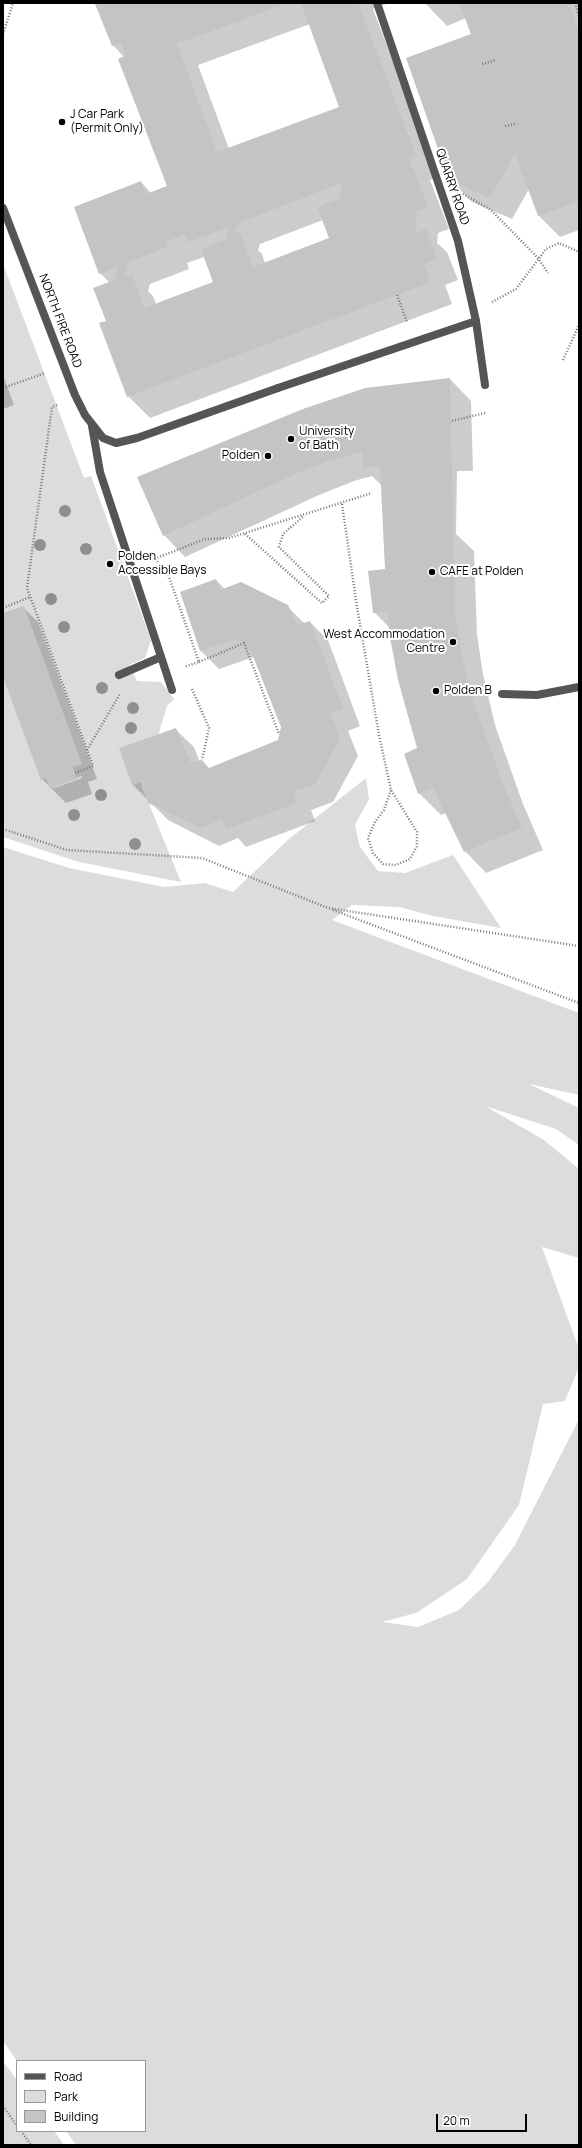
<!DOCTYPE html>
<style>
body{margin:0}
#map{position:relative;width:582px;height:2148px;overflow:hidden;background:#fff;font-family:Manrope,sans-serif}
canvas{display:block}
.frame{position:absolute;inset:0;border:4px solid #000;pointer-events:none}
.legend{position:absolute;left:16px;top:2060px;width:130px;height:72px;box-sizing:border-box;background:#fff;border:1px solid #999;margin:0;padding:5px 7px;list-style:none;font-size:12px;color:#000}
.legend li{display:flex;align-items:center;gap:8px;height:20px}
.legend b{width:20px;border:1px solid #999}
.scale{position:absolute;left:436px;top:2114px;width:91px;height:18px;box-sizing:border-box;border:2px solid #000;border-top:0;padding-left:5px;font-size:12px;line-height:14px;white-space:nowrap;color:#000;-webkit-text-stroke:3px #fff;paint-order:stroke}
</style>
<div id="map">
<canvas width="582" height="2148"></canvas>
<div class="frame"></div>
<ul class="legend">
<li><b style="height:5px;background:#555"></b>Road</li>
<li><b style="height:11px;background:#dcdcdc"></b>Park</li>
<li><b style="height:11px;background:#c4c4c4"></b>Building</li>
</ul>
<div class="scale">20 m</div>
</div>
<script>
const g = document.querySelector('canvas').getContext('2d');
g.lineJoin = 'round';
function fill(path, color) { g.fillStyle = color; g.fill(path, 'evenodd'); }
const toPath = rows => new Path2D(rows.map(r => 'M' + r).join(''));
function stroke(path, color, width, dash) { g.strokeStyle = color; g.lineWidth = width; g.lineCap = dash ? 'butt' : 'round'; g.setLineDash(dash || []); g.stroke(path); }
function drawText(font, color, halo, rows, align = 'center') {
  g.font = font + ' Manrope,sans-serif'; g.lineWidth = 4; g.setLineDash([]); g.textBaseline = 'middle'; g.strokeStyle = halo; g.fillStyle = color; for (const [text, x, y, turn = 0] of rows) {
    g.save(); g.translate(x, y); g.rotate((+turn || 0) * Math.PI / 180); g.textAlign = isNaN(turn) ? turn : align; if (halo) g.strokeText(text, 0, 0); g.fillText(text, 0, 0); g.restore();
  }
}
fill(toPath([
 [3,264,84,478,91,476,151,640,145,658,129,665,137,681,161,682,174,699,167,706,158,736,131,750,143,789,181,882,79,862,3,837],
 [366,778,369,799,355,825,360,847,378,871,405,873,453,855,501,928,433,916,399,907,352,905,332,920,579,1013,579,1095,529,1084,579,1108,579,1145,556,1129,485,1106,544,1140,579,1169,579,1258,542,1247,579,1349,579,1367,565,1401,543,1404,519,1505,467,1579,416,1613,382,1622,418,1627,459,1610,488,1582,515,1545,579,1419,579,2145,76,2145,66,2131,145,2131,145,2061,17,2061,3,2041,3,847,69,868,164,887,205,883,233,892,289,839],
 [3,2061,17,2080,17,2131,54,2131,64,2145,3,2145]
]), '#dcdcdc');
fill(toPath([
 [100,3,389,3,373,9,437,177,430,180,449,229,438,233,437,243,447,252,458,280,445,285,452,304,150,418,128,396,107,321,110,283,100,273,141,182,151,193,169,186,124,57,113,45,97,4],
 [310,24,341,108,229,149,198,65],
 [323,220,331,239,265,263,262,254,258,250,260,244],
 [204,257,214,282,156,304,153,296,148,291,150,284,189,269,187,263],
 [425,3,579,3,579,230,560,237,538,215,529,189,512,219,472,202,450,180,472,34,466,18,447,26],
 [3,375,14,405,3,409],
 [450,379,471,401,473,471,457,471,456,534,474,551,477,635,483,674,495,725,523,804,543,850,486,873,465,851,446,813,441,815,419,793,418,749,390,628,374,612,386,570,382,486,372,476,354,481,319,495,185,557,164,535],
 [216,580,225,589,287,606,305,624,310,622,328,640,360,726,348,731,358,756,333,802,311,810,315,821,246,847,238,838,219,846,168,820,133,785,175,729,194,747,200,762,209,769,279,740,282,727,254,657,219,669,201,651,181,593],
 [23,607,38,622,97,779,88,782,92,794,66,803,42,779,3,675,3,612,4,614],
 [82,776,82,778,55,788,53,786]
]), '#0003');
fill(toPath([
 [288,3,177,44,217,152,339,107,301,3,358,3,416,155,409,158,428,207,417,212,415,233,426,229,437,259,424,264,431,282,127,397,99,323,106,321,93,288,115,280,119,266,99,274,74,207,141,181,146,194,167,186,118,59,126,55,121,43,112,46,95,4],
 [342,183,339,199,317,207,329,238,253,267,240,232,234,234,239,223],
 [229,227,225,240,201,249,213,282,144,308,132,274,125,276,129,262,168,247,166,242,185,234,188,242],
 [459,3,569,3,579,34,579,201,538,216,515,154,490,198,449,180,406,58,471,34],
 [450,378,455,612,461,651,474,703,502,782,522,828,464,852,433,788,418,794,404,754,417,748,398,680,389,632,388,612,373,613,368,571,385,569,380,466,363,468,362,452,332,460,297,473,163,536,137,477,303,409,365,388],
 [216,579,220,590,241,582,288,605,297,625,310,621,343,708,330,713,340,738,315,785,294,791,297,803,227,829,222,819,201,828,148,803,143,782,132,785,119,748,176,728,191,763,202,760,209,768,278,740,281,727,249,646,236,639,200,651,180,592],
 [24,606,82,764,73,767,77,779,50,789,46,778,41,780,3,677,3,613]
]), '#c4c4c4');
stroke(toPath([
 [575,3,579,16],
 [3,34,13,3],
 [482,64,496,60],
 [505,126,516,124],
 [463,194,491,210,538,258,548,273],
 [397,295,407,322],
 [492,302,516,289,546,249,559,243,579,252],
 [563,360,579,325],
 [3,388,45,373],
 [57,405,52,407,27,588,93,766,75,773],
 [452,421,485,413],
 [342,504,357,607,379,735,391,790,417,832,417,846,410,859,396,865,383,864,373,853,368,838,375,822,384,810,391,790],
 [245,534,322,603,329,596,279,547,283,534,304,516],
 [155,559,168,574,199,662,184,667],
 [149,561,205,539,229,538,372,493],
 [3,608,30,597],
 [199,662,244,643,279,734],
 [192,689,209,728,202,760],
 [87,750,120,694],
 [3,829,67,850,202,858,328,908,579,946],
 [333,910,579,1003],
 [3,2106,17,2126],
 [21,2131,31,2145]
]), '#777', 2.5, [1, 2]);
stroke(toPath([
 [377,3,458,241,476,321],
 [3,208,75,395,85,415,103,438,116,443,137,438,278,388],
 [92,426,100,472,172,690],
 [119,675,161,657],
 [502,694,537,695,579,687]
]), '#555', 8);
stroke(toPath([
 [278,388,476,321,485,385]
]), '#555', 8);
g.fillStyle = '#8f8f8f';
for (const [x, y] of [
 [65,511],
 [40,545],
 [86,549],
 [51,599],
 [64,627],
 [102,688],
 [133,708],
 [131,728],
 [101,795],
 [74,815],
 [135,844]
]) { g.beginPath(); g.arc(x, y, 6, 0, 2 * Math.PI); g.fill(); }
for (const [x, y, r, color] of [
 [62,122,4,"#000"],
 [291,439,4,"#000"],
 [268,456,4,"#000"],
 [110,564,4,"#000"],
 [432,572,4,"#000"],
 [453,642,4,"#000"],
 [436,691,4,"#000"]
]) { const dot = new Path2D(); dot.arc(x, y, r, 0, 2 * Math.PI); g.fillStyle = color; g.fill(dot); stroke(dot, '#fff', 1.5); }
drawText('12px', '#000', '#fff', [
 ["J Car Park",70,115],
 ["(Permit Only)",70,129],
 ["University",299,432],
 ["of Bath",299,446],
 ["Polden",260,456,"right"],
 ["Polden",118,557],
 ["Accessible Bays",118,571],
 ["CAFE at Polden",440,572],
 ["West Accommodation",445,635,"right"],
 ["Centre",445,649,"right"],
 ["Polden B",444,691]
], 'left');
drawText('12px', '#000', '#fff', [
 ["QUARRY ROAD",452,187,71],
 ["NORTH FIRE ROAD",60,321,69]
]);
</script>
